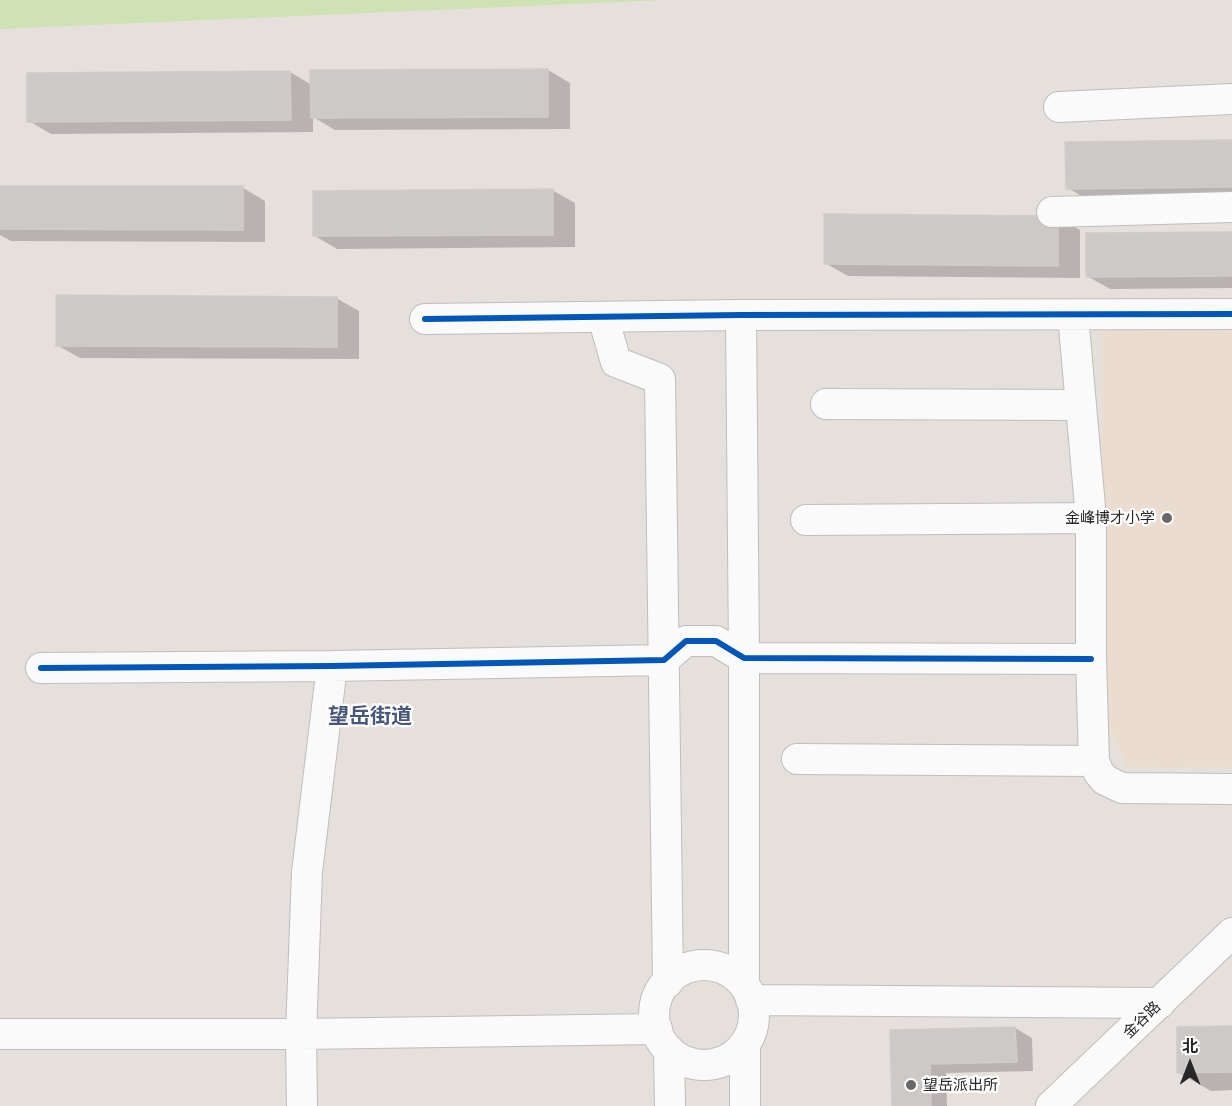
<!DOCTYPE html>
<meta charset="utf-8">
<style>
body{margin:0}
#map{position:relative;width:1232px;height:1106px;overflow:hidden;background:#e6e0dc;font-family:Inter,"Noto Sans SC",sans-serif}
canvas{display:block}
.north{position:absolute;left:1160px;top:1034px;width:60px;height:60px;-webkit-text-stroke:4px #fff;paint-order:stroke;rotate:0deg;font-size:16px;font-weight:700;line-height:24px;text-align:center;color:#272727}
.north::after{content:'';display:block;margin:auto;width:21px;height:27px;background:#272727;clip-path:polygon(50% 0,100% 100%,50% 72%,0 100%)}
</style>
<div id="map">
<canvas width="1232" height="1106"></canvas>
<div class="north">北</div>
</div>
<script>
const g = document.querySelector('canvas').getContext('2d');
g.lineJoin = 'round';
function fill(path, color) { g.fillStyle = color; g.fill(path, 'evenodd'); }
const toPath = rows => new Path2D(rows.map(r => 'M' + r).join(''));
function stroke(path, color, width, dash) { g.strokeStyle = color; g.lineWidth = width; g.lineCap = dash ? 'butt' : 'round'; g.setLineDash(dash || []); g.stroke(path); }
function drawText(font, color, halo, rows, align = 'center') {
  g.font = font + ' Inter,"Noto Sans SC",sans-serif'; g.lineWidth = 4.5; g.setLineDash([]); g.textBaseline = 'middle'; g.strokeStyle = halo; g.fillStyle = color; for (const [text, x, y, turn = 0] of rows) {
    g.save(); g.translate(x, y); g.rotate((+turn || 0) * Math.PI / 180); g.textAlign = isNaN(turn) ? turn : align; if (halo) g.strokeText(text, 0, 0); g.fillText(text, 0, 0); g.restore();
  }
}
fill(toPath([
 [1232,324,1232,767,1167,768,1127,767,1103,710,1102,325]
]), '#eaddd0');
fill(toPath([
 [0,0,664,0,0,29]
]), '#cee2b3');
fill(toPath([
 [548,70,570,83,570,129,335,130,313,117,313,132,51,134,29,121,290,72,312,85],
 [1232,142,1232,200,1090,201,1068,188],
 [0,187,243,188,265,201,265,242,11,241,0,235],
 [552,190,575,203,575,247,337,249,315,236],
 [1058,217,1080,230,1080,278,848,276,825,263],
 [1232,233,1232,288,1110,289,1087,276],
 [336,298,359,311,359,359,80,358,57,345],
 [1232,1027,1232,1090,1211,1091,1179,1073],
 [1015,1028,1032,1038,1033,1071,946,1073,947,1106,894,1106,892,1031]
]), '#0003');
const building = toPath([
 [548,69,548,117,311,118,310,70,548,69],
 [290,71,291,120,27,122,27,73,290,71],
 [1232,140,1232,187,1066,189,1065,142,1232,140],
 [0,186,243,186,243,230,0,229,0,186],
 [553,189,553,235,313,236,313,191,553,189],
 [824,214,1058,216,1058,266,824,264,824,214],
 [1232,232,1232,276,1086,277,1086,233,1232,232],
 [56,295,337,297,337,347,56,346,56,295],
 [1232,1026,1232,1072,1177,1073,1177,1027,1232,1026],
 [1015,1027,1017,1062,930,1064,931,1106,892,1106,890,1030,1015,1027]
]);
fill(building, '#ccc9c6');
stroke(building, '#d1ccc8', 1.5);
const minor = toPath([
 [1059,107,1232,99],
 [1052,212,1232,207],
 [741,315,744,658,744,985],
 [1073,315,1091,518,1091,659,1094,761,1099,773,1105,780,1122,788,1232,789],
 [603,317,616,362,660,379,668,982],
 [425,319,741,315,1232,314],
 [826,404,1081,405],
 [806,520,1091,518],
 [41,668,332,666,664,660,686,641,716,641,744,658,1091,659],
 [797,759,1094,761],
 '654 1015a50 50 0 1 1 100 0a50 50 0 1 1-100 0Z',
 [751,1000,1160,1003],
 [0,1034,301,1034,657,1029],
 [745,1044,745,1106],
 [669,1050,670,1106],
 [302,1106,301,1034,307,872,332,666],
 [1051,1106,1232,933]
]);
stroke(minor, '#bfbdbe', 32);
stroke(minor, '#fbfafa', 30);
stroke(toPath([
 [425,319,741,315,1232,314],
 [41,668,332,666,664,660,686,641,716,641,744,658,1091,659]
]), '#0057b8', 6);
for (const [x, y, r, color] of [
 [1167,518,6,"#6a6866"],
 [911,1085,6,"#6a6866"]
]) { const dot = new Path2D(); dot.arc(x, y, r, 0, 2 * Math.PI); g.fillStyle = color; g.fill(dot); stroke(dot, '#fff', 2); }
drawText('15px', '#272727', '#fff', [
 ["金峰博才小学",1155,518],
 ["望岳派出所",923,1085,"left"]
], 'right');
drawText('15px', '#272727', '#fff', [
 ["金谷路",1142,1020,-44]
]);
drawText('bold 21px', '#475779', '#fff', [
 ["望岳街道",370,717]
]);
</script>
